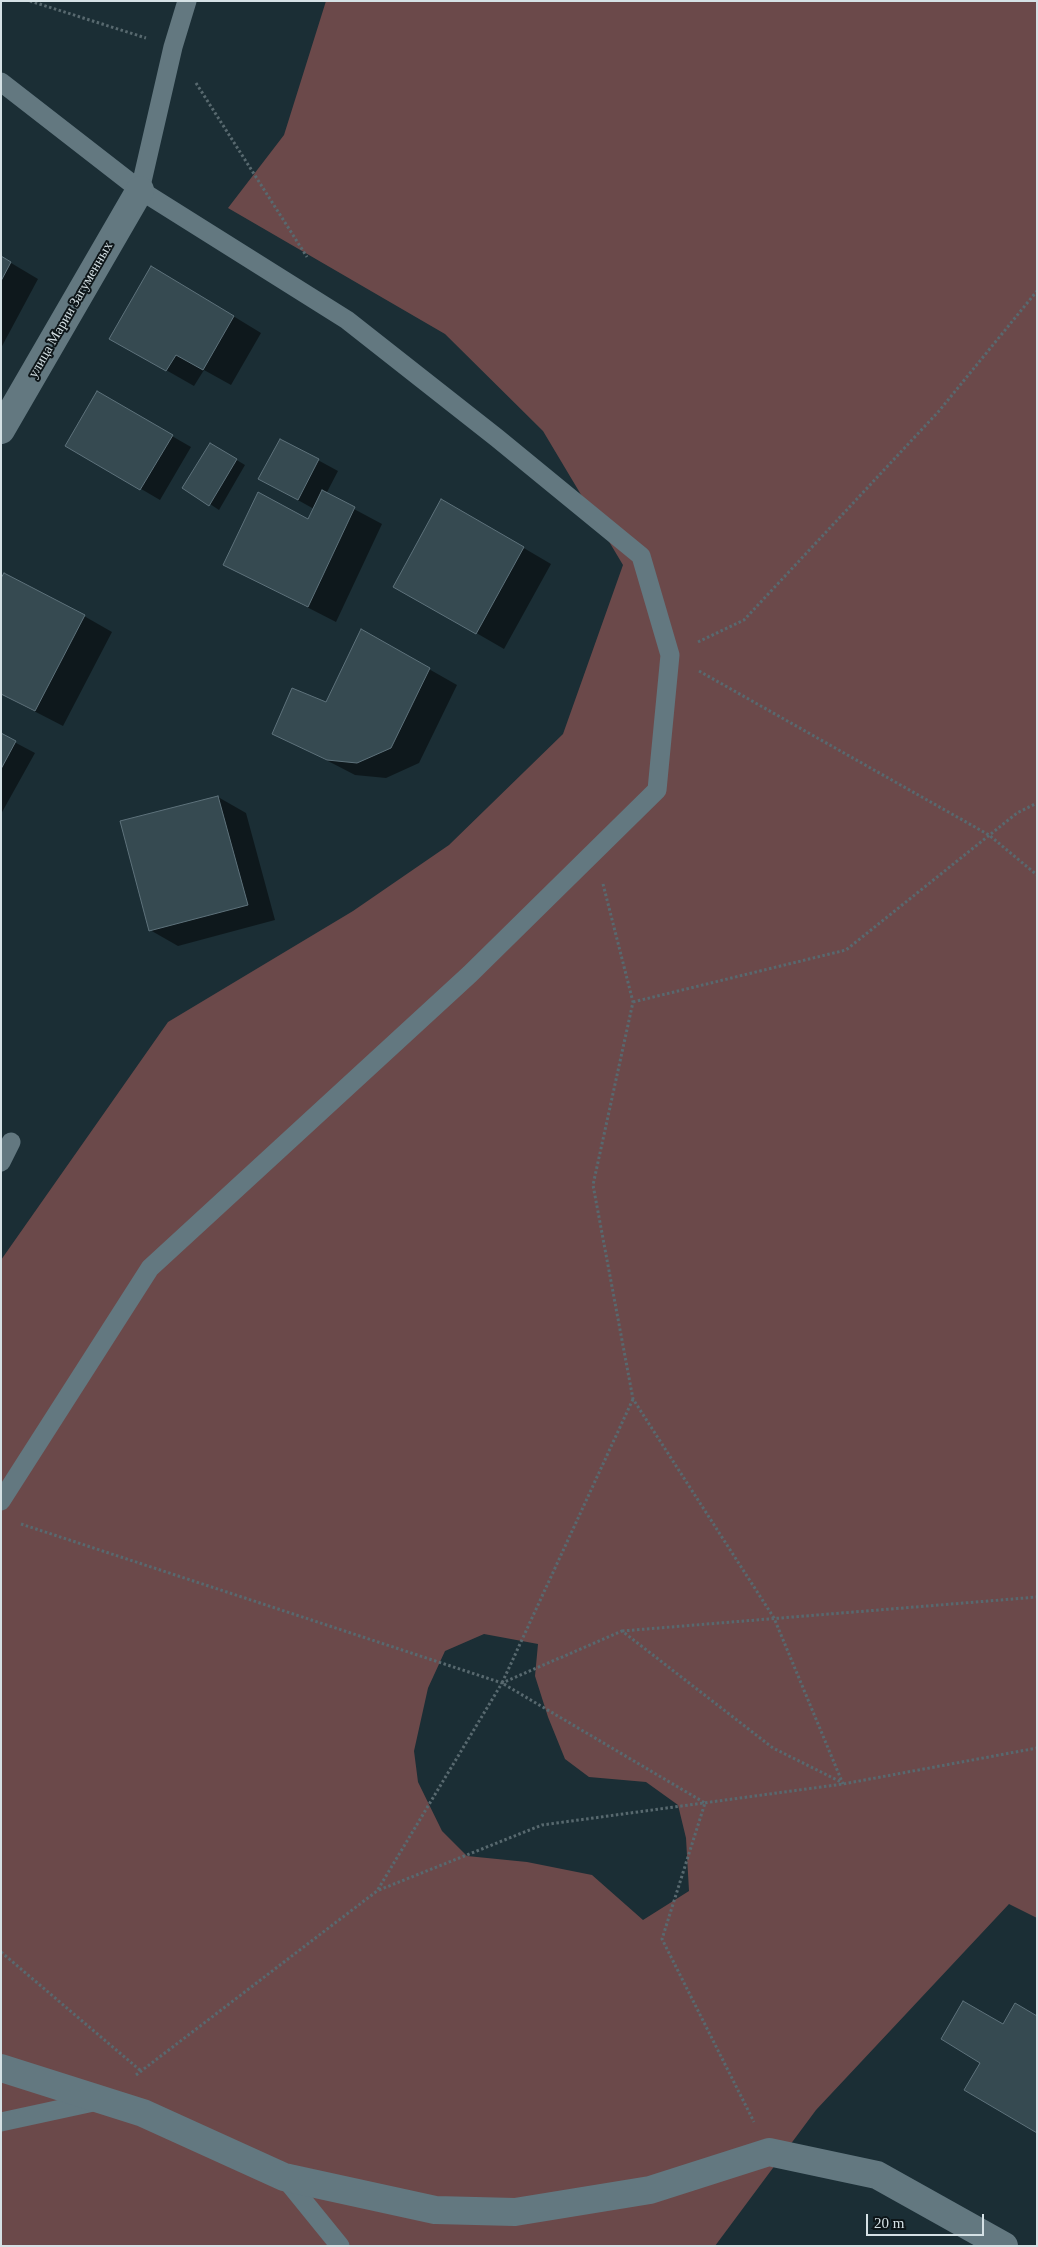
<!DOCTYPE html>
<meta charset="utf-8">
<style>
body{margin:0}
#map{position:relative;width:1038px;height:2247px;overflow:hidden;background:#1b2e35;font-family:Georgia,serif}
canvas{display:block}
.frame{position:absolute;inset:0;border:2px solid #d5e1e5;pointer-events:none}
.scale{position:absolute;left:866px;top:2214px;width:118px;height:22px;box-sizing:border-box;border:2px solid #d5e1e5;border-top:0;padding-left:6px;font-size:15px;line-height:18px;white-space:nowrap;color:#d5e1e5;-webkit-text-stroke:4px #0d1518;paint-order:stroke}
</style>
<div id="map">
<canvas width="1038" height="2247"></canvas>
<div class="frame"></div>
<div class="scale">20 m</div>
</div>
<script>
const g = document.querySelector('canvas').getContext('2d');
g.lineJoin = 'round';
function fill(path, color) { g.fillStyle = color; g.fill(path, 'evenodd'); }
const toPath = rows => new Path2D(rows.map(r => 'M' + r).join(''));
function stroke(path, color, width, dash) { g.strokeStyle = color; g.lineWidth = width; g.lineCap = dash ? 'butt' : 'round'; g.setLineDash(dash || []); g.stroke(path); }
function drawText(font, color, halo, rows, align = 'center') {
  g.font = font + ' Georgia,serif'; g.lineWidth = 4; g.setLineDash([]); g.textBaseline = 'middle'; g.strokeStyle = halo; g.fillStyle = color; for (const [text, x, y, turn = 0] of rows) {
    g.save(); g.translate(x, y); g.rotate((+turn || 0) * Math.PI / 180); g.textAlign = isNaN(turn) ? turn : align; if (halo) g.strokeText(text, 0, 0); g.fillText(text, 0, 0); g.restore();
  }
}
fill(toPath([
 [326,1,1037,1,1037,1918,1009,1904,816,2110,715,2246,1,2246,1,1260,168,1022,353,911,449,845,563,734,623,565,543,431,445,334,228,208,284,135],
 [484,1634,538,1644,535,1676,548,1717,565,1759,589,1777,646,1782,678,1805,686,1838,689,1891,643,1920,592,1875,527,1862,467,1856,442,1831,418,1782,414,1751,428,1688,445,1651]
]), '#6b494a');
fill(toPath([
 [1,257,38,279,1,348],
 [179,283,261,333,231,385,204,370,194,386,138,354],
 [97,393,191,447,160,500,66,445],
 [281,440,338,471,326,494,382,524,336,622,225,565,308,521,314,509,260,479],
 [210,444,245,465,219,510,210,504],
 [442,500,551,564,504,649,395,586],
 [1,581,84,616,112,632,63,726,1,694],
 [362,631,457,685,419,763,386,778,355,775,274,733,326,703],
 [1,735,35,753,1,814],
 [218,797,246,813,275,920,178,946,150,930]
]), '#0007');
const building = toPath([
 [1,256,11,262,1,281,1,256],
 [151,266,234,316,203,370,176,355,166,371,109,339,151,266],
 [97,391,173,435,140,490,65,446,97,391],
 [280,439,319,459,298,500,258,479,280,439],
 [210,443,237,459,209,506,182,488,210,443],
 [322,490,355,507,308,607,223,565,258,492,308,519,322,490],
 [441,499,524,547,476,634,393,587,441,499],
 [4,573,85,615,35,711,1,694,1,578,4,573],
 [361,629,430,668,391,748,357,763,327,760,272,734,292,688,326,702,361,629],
 [1,733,16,741,1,769,1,733],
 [218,796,248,905,149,931,120,821,218,796],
 [963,2001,1003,2024,1015,2003,1037,2016,1037,2133,964,2090,980,2063,941,2039,963,2001]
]);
fill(building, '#364a51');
stroke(building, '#5e727b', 1);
stroke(toPath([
 [30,1,146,38],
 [196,83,307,257],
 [698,642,744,620,939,411,1037,291],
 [699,671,989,835,1037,875],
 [603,884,633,1002,593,1185,633,1399,774,1618,843,1784],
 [633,1002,846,950,1017,813,1037,803],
 [633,1399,502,1683,705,1803,662,1939,754,2122],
 [21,1524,502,1683],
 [622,1631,1037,1597],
 [379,1890,542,1825,843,1784,1037,1748],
 [1,1952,141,2071],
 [136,2075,377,1891,502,1683,622,1631,773,1748,843,1783]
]), '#58696f', 3, [2.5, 2.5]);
stroke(toPath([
 [1,82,140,190,347,320,497,438,641,556,670,655,657,790,470,974,150,1268,1,1501],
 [140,190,173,47,187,1],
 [1,1162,11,1142],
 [1,2122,98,2101],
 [284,2177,340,2246]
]), '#637880', 19);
stroke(toPath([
 [1,430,140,190],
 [1,2068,143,2113,284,2177,435,2210,515,2212,650,2190,769,2152,877,2175,1004,2246]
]), '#637880', 28);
drawText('14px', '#d5e1e5', '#0d1518', [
 ["улица Марии Загуменных",71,310,-60]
]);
</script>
